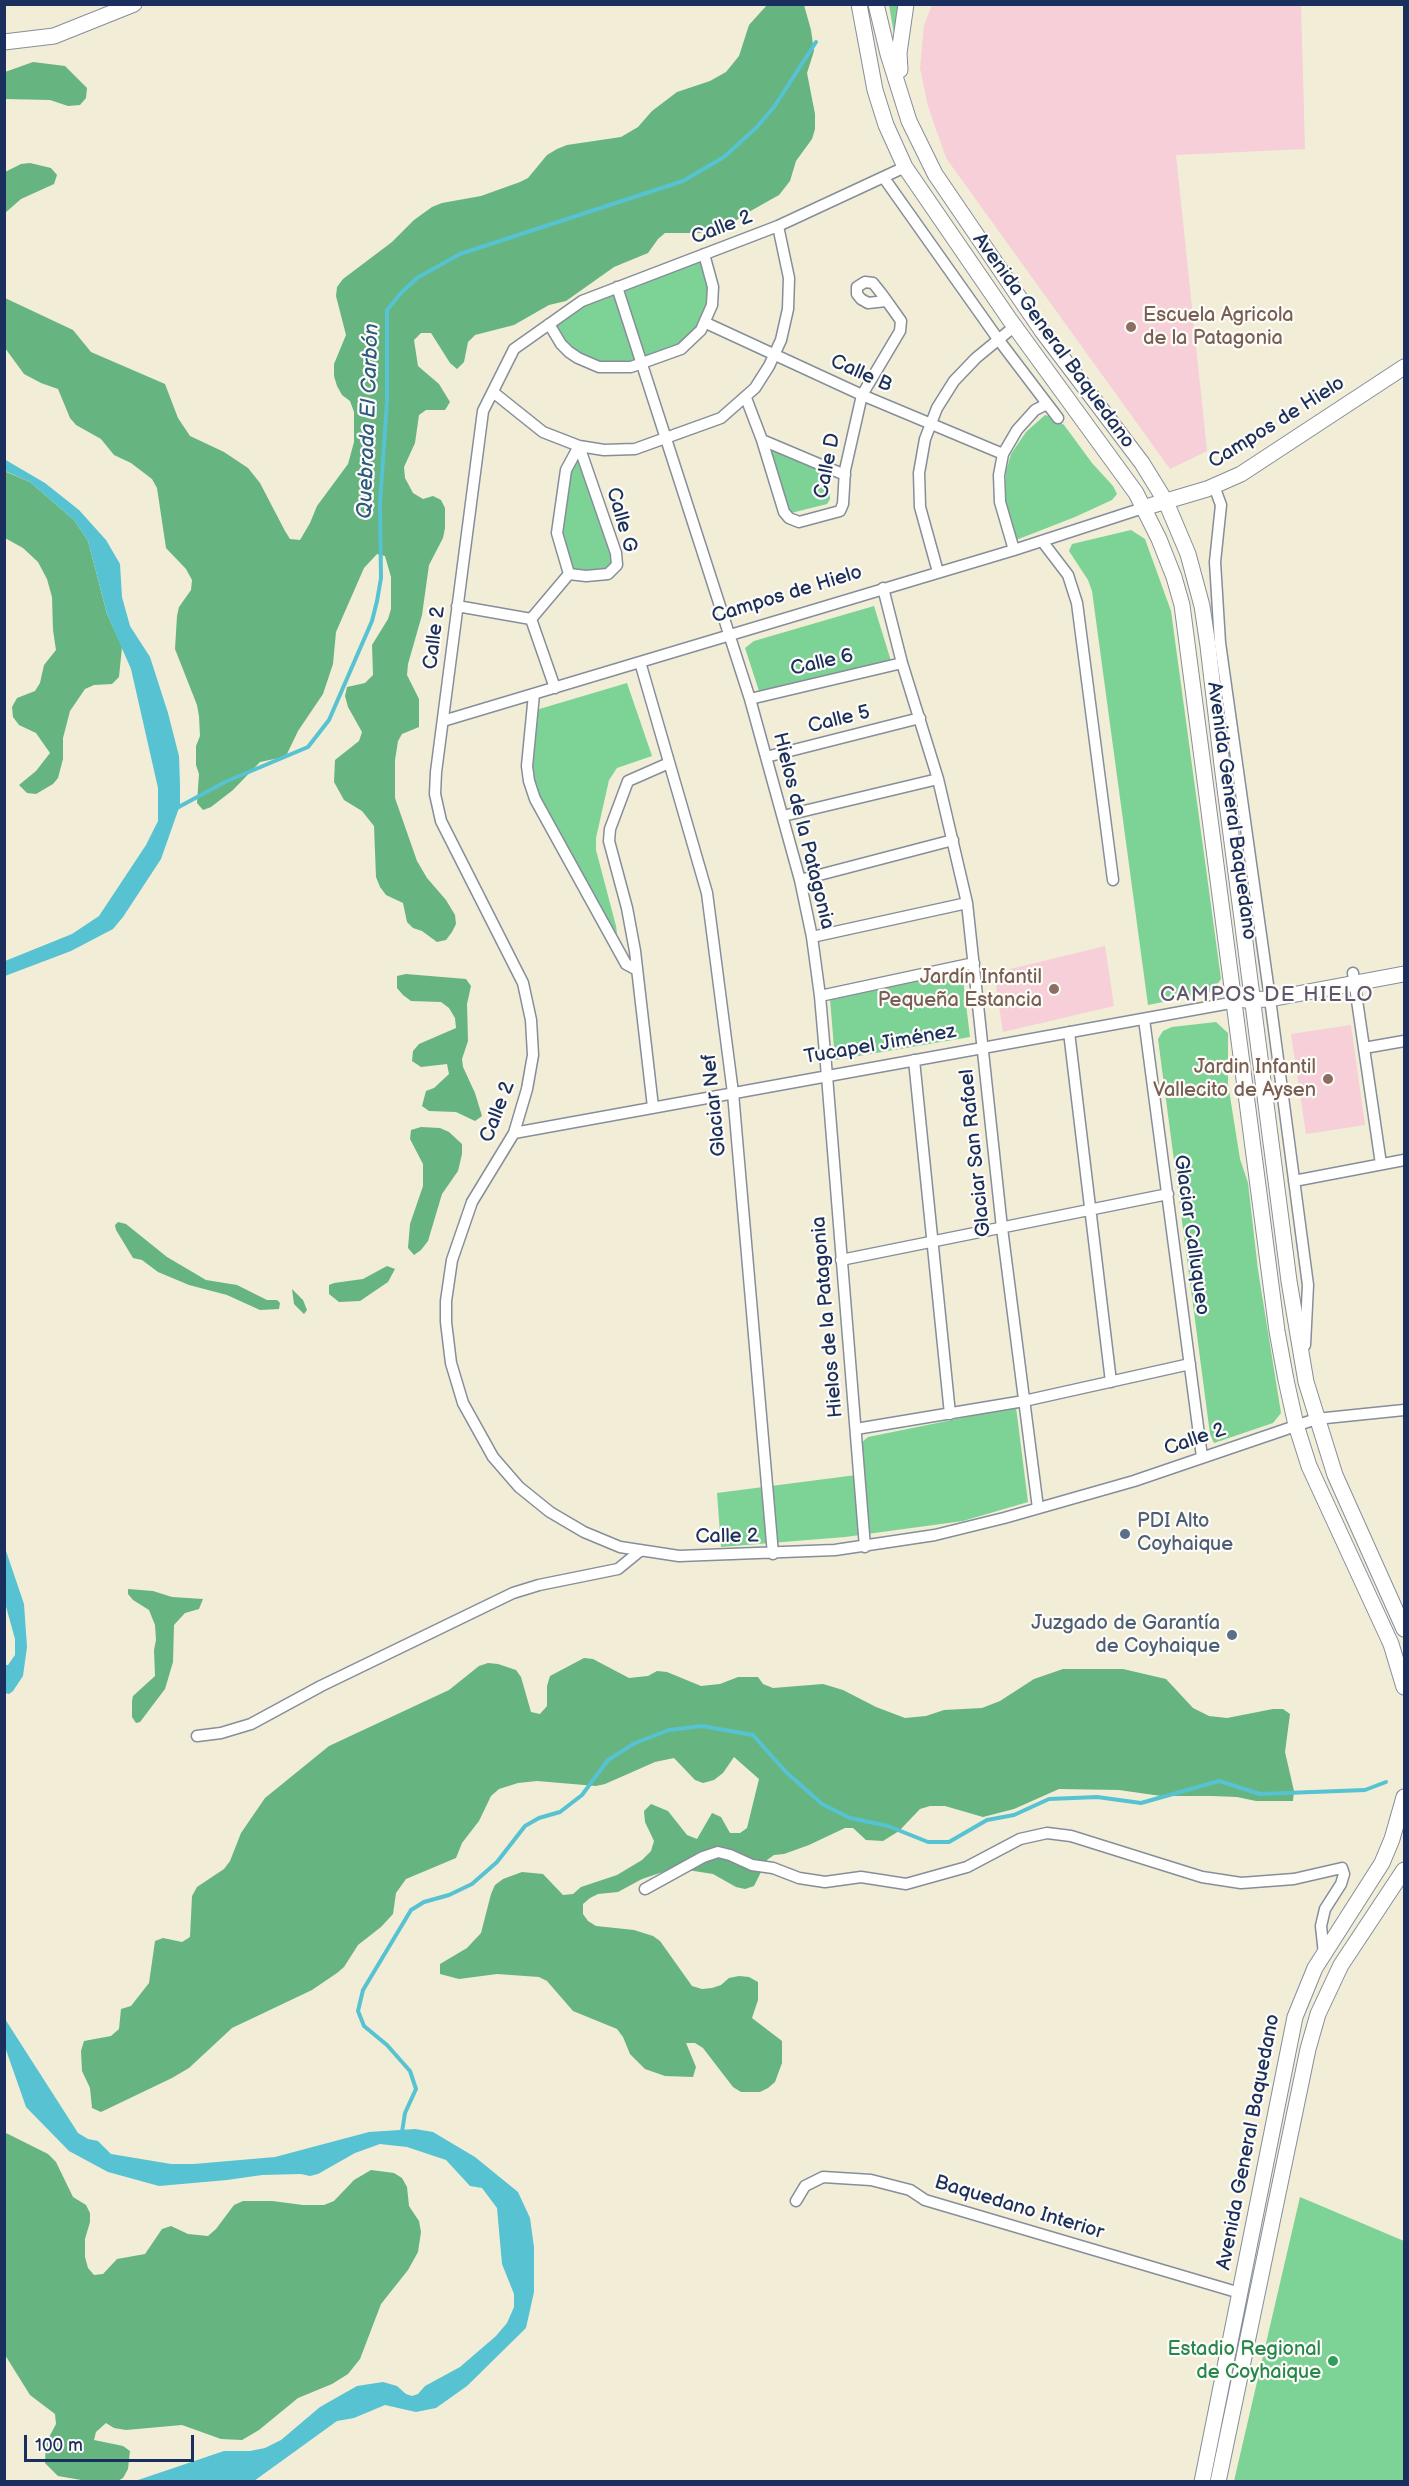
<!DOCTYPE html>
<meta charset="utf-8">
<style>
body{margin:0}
#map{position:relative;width:1409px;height:2486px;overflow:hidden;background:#f1edd7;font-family:"Balsamiq Sans",sans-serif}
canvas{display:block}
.frame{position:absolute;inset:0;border:6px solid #1b2f5e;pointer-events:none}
.scale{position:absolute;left:24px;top:2435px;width:170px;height:27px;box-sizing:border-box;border:3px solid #1b2f5e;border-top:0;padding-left:8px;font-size:18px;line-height:21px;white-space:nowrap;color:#1b2f5e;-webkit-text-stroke:4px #fdfcf7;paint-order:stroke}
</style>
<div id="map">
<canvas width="1409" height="2486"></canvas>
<div class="frame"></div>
<div class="scale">100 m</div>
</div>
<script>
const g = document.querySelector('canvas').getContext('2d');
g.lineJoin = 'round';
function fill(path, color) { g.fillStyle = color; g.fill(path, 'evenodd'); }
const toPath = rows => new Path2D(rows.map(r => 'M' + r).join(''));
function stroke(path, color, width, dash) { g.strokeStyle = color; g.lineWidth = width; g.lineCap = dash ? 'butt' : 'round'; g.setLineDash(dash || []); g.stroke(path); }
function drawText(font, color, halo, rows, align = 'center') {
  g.font = font + ' "Balsamiq Sans",sans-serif'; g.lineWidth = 4.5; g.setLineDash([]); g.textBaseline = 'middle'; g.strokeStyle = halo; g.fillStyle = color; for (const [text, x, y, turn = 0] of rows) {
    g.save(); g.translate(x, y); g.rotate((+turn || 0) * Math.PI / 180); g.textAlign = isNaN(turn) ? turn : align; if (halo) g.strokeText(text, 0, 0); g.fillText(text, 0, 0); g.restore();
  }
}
fill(toPath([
 [932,5,1301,5,1305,149,1176,155,1207,451,1170,469,946,158,928,106,920,68,924,25],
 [1105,946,1114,1006,1003,1032,994,973],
 [1351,1025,1365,1125,1306,1134,1291,1034]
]), '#f6cfd8');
fill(toPath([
 [889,5,899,5,894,34],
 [703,257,708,277,708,303,705,319,679,348,643,360,620,288],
 [615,291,638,362,612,366,590,361,574,352,554,326,583,303],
 [1045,415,1052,417,1064,425,1092,463,1113,486,1117,494,1112,500,1075,517,1016,540,1004,507,1006,471,1011,454,1026,432],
 [769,447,829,472,830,499,827,504,787,514],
 [579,452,614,562,606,571,571,571,561,533,569,471],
 [1131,530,1145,539,1171,611,1221,979,1212,992,1148,1005,1092,591,1088,580,1069,551,1072,544],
 [874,606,891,661,759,691,745,648,754,641],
 [627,683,652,756,617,768,609,780,596,838,596,850,616,926,618,942,539,804,529,774,536,710],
 [962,971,970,1037,835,1060,830,999],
 [1216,1022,1228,1033,1228,1084,1240,1159,1248,1183,1258,1270,1281,1413,1273,1423,1214,1443,1210,1434,1158,1039,1163,1031,1172,1027],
 [1016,1407,1028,1502,963,1521,845,1537,721,1547,717,1493,864,1474,861,1443,868,1437],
 [1300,2197,1404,2241,1404,2481,1234,2481]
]), '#7dd296');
fill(toPath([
 [767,5,804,5,811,30,814,51,807,73,815,114,815,129,812,139,796,161,790,181,779,195,747,213,722,230,714,233,665,233,658,239,648,253,614,267,566,301,549,305,514,325,475,335,468,342,464,362,457,369,450,363,431,333,421,333,414,340,418,366,439,384,450,402,445,410,426,410,419,415,415,443,404,467,405,478,413,493,423,499,433,496,441,500,445,508,445,528,443,538,429,565,422,615,408,664,407,675,419,699,419,727,402,734,398,741,395,760,395,798,417,861,427,878,446,900,455,915,456,924,452,932,446,940,437,942,422,931,413,928,407,922,403,903,386,895,380,887,376,877,374,826,362,811,344,800,334,782,335,760,359,741,362,732,348,707,345,696,347,687,365,683,373,675,372,645,388,619,391,609,391,577,385,556,377,554,364,568,336,632,333,664,323,694,298,731,287,754,279,758,260,762,233,790,211,807,203,810,197,803,199,774,196,765,196,746,200,736,199,716,197,705,175,649,177,616,179,607,191,590,192,580,186,569,166,548,157,488,152,479,131,463,114,455,101,439,76,425,70,418,58,389,41,383,24,374,5,348,5,298,73,330,91,352,165,384,178,418,190,436,224,452,248,468,260,483,285,531,290,539,300,540,310,523,317,506,348,464,354,442,354,412,350,401,342,395,337,386,334,376,334,364,346,335,336,296,337,287,343,279,392,242,414,220,432,207,442,203,481,196,520,182,528,178,547,155,557,149,567,145,621,137,638,127,652,111,677,92,710,81,726,72,739,56,749,25],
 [33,62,65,66,87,88,86,98,80,105,68,106,50,100,5,99,5,72],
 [30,163,51,168,57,175,54,184,21,199,5,213,5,172,21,164],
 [4,471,30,482,74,520,88,541,107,614,122,647,119,677,112,684,94,685,85,689,70,711,63,738,63,759,58,778,53,784,36,794,27,793,19,785,36,771,50,753,36,733,19,725,13,717,12,707,17,698,35,691,40,683,44,665,56,650,53,630,52,597,47,579,38,562,23,548,5,538],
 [406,974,466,979,471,986,467,1004,468,1041,462,1059,463,1067,475,1093,482,1116,475,1121,456,1112,429,1111,422,1106,426,1091,434,1088,449,1074,447,1064,421,1067,412,1061,413,1051,419,1044,456,1028,455,1018,449,1008,441,1002,411,1001,403,995,397,988,397,976],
 [421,1127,440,1128,449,1132,462,1144,462,1154,458,1171,442,1194,428,1241,421,1250,414,1255,408,1248,410,1224,423,1186,423,1164,410,1139,411,1130],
 [118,1222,126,1224,167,1257,206,1280,237,1285,267,1300,277,1300,280,1303,279,1309,260,1310,227,1295,189,1285,158,1272,142,1260,133,1258,116,1230,115,1225],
 [387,1266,395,1269,388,1282,360,1301,339,1302,329,1294,329,1285,334,1283,363,1279],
 [292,1289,303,1300,307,1310,304,1314,294,1304],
 [128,1589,153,1591,172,1597,203,1599,199,1609,185,1613,174,1625,173,1662,165,1689,140,1722,136,1723,132,1717,132,1701,133,1696,155,1676,154,1650,156,1640,155,1625,149,1610,133,1600,128,1594],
 [584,1658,593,1659,629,1678,648,1676,657,1671,667,1672,701,1686,720,1684,738,1677,758,1677,763,1684,773,1688,823,1684,843,1690,876,1707,905,1718,926,1716,944,1710,982,1708,1000,1701,1034,1679,1063,1669,1123,1669,1166,1679,1193,1708,1209,1716,1227,1718,1273,1709,1283,1709,1290,1714,1285,1752,1294,1791,1293,1801,1256,1801,1237,1797,1212,1796,1161,1796,1119,1790,1059,1789,1014,1809,983,1817,945,1806,930,1806,920,1809,899,1831,883,1841,866,1840,853,1828,845,1828,809,1845,784,1854,774,1855,767,1860,754,1886,745,1889,736,1887,713,1874,675,1868,642,1879,618,1892,598,1894,590,1898,583,1904,583,1914,588,1921,596,1926,634,1930,653,1936,660,1941,692,1986,702,1989,712,1988,721,1985,729,1978,739,1976,749,1977,758,1982,758,2000,752,2018,782,2041,782,2063,775,2082,768,2088,760,2092,741,2092,733,2087,703,2048,695,2043,686,2043,696,2067,693,2077,665,2076,645,2069,630,2054,623,2037,617,2029,573,2011,547,1981,539,1977,497,1974,459,1979,440,1974,440,1964,467,1948,481,1933,491,1894,495,1885,503,1879,522,1872,543,1874,563,1895,573,1894,581,1887,617,1875,642,1860,651,1851,654,1841,645,1822,644,1811,651,1804,668,1811,687,1835,697,1839,712,1813,721,1817,730,1833,740,1833,747,1828,759,1779,734,1757,723,1773,714,1780,703,1783,695,1780,674,1758,655,1762,605,1784,596,1786,537,1781,518,1783,499,1789,491,1796,479,1821,462,1843,456,1858,406,1879,396,1893,393,1914,381,1927,358,1945,344,1967,337,1973,312,1990,232,2028,189,2068,172,2078,101,2112,92,2108,90,2088,82,2071,81,2051,84,2041,111,2036,119,2029,121,2009,131,2006,149,1983,155,1941,163,1938,182,1942,190,1937,192,1896,197,1887,224,1869,230,1861,241,1833,265,1798,329,1746,449,1690,479,1666,488,1663,498,1664,516,1670,521,1677,531,1712,540,1714,547,1706,547,1686,550,1676],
 [4,2132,48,2154,56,2162,73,2197,86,2205,90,2213,90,2222,85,2239,85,2257,88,2268,94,2275,103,2274,117,2259,145,2254,162,2229,171,2226,188,2234,208,2236,216,2229,234,2205,243,2201,272,2201,303,2205,324,2205,334,2201,354,2180,371,2170,394,2173,402,2178,407,2187,409,2206,419,2221,421,2232,418,2252,408,2270,381,2304,360,2359,348,2374,332,2384,298,2398,259,2430,242,2440,221,2439,182,2425,126,2430,114,2428,106,2423,96,2432,94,2440,123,2446,130,2451,128,2469,123,2478,118,2481,87,2481,58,2476,45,2463,46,2443,56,2424,55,2414,30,2395,5,2355]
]), '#66b47f');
fill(toPath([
 [4,459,45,483,79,510,106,540,120,564,122,597,130,626,150,657,168,713,179,756,180,785,180,805,161,859,123,917,113,929,71,951,5,976,5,961,72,934,99,916,146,845,158,821,158,788,131,669,107,614,88,541,74,520,30,482,5,471],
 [4,1545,24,1604,27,1647,23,1676,13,1691,9,1694,5,1693,5,1665,8,1665,15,1655,15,1639,5,1603],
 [5,2019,78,2133,88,2139,98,2141,111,2154,171,2164,194,2164,275,2157,369,2132,415,2129,433,2132,475,2157,518,2192,530,2218,534,2247,534,2292,526,2328,467,2386,436,2408,416,2412,385,2405,354,2418,337,2421,254,2481,135,2481,224,2451,250,2451,265,2448,281,2440,320,2407,357,2386,383,2382,397,2386,406,2394,412,2396,418,2394,425,2386,460,2367,496,2336,507,2323,514,2307,514,2294,502,2264,497,2208,482,2188,470,2186,446,2160,407,2147,380,2144,355,2153,318,2174,310,2176,301,2174,262,2175,227,2180,159,2186,108,2172,69,2151,26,2107,5,2047]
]), '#57c2d1');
stroke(toPath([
 [175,809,225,782,308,747,329,720,372,621,377,601,381,578,380,504,387,401,387,310,401,293,417,278,460,254,683,181,724,157,756,128,774,107,816,42],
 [402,2132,405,2113,416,2089,410,2071,387,2045,364,2026,358,2011,363,1990,411,1910,424,1902,449,1895,472,1884,497,1862,525,1826,539,1818,560,1812,582,1795,608,1760,635,1743,669,1730,702,1726,753,1735,786,1772,822,1804,850,1818,888,1826,928,1842,949,1842,987,1820,1014,1815,1049,1799,1097,1797,1141,1803,1219,1781,1260,1794,1365,1790,1386,1782]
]), '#57c2d1', 4);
const street = toPath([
 [905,167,778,226,582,301,514,349,483,411,436,772,435,794,441,821,523,983,531,1020,533,1055,527,1089,514,1133,472,1202,452,1260,446,1301,446,1322,451,1363,463,1403,493,1457,519,1487,550,1512,584,1532,620,1547,679,1556,835,1550,935,1535,1004,1518,1134,1481,1316,1419,1404,1410],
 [884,178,998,339,1058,418],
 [617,287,750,699,800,880,812,937,820,996,827,1076,865,1547],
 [706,323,862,395,1003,454],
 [549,324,561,344,569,352,578,358,599,367,631,367,681,349,701,330,712,305,713,287,704,254],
 [493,392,543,432,579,446,604,450,635,449,721,418,755,388,769,366,781,340,788,309,789,278,778,226],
 [746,398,762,440,784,512,789,518,799,522,840,511,843,504,845,470,862,395,900,331,901,321,894,311,881,293,873,283,865,282,857,287,857,294,861,299,868,303,886,301],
 [762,440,845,475],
 [579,446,616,553,617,565,608,574,586,576,569,574,557,533,566,470,579,446],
 [1214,486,1221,505,1215,562,1220,643,1270,999,1308,1285,1305,1345],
 [1042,541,1068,575,1077,603,1113,880],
 [1014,550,1000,502,999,475,1003,454,1017,430,1035,410,1047,404],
 [938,572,920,507,919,473,925,439,937,408,954,381,976,358,1015,326],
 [883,588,902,663,938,779,967,903,1002,1228,1038,1508],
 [457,606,531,619,555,688],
 [531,619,569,574],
 [640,662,707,893,733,1093,773,1554],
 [534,694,527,766,529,781,535,799,626,964,637,970],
 [750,699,902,663],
 [443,721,1014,550,1143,508],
 [766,757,920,718],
 [783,816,938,779],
 [800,880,953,840],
 [812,937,967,903],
 [1353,973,1381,1164],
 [820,996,974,963],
 [1144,1019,1202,1457],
 [1069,1032,1111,1382],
 [1364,1048,1404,1041],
 [914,1060,950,1414],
 [653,1107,635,951,627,908,609,841,610,829,628,781,669,763],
 [514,1133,1236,1002],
 [1294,1181,1404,1160],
 [841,1260,1168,1194],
 [856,1429,1024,1401,1190,1364],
 [197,1736,221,1733,251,1724,321,1686,513,1593,539,1585,618,1569,640,1551],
 [645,1889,703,1857,718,1852,730,1855,752,1865,773,1868,799,1878,825,1882,861,1877,906,1884,967,1867,1020,1839,1047,1833,1071,1836,1202,1877,1241,1883,1294,1879,1342,1868,1344,1874,1341,1884,1325,1909,1321,1926,1324,1954],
 [796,2201,805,2186,823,2177,871,2180,910,2190,925,2200,1240,2293]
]);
const secondary = toPath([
 [859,4,875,90,886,125,905,167,1010,320,1136,493,1159,539,1174,577,1182,605,1277,1331,1286,1380,1296,1425,1309,1466,1391,1644,1404,1687],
 [876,4,888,54,909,121,935,174,1042,331,1142,463,1166,502,1188,554,1202,606,1208,646,1222,765,1289,1281,1306,1382,1335,1475,1404,1629],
 [4,42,54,36,134,4],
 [900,70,899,53,906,4],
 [1143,508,1207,489,1241,474,1404,367],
 [1245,1000,1270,999,1404,974],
 [1202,2482,1295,2017,1315,1968,1382,1863,1392,1839,1404,1797],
 [1218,2482,1308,2049,1318,2014,1341,1965,1404,1870]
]);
stroke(street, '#868e9a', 13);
stroke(secondary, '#868e9a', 17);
stroke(street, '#fff', 10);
stroke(secondary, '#fff', 15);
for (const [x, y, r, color] of [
 [1131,327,6,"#8d6e63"],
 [1054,989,6,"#8d6e63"],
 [1328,1079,6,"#8d6e63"],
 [1125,1534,6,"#5c6f8a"],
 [1232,1635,6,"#5c6f8a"],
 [1333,2361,6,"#2e9e5b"]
]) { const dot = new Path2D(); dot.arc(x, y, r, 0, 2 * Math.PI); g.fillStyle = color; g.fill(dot); stroke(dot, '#fdfcf7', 2); }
drawText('20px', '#1b2f5e', '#fdfcf7', [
 ["Calle 2",722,228,-21],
 ["Avenida General Baquedano",1053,341,54],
 ["Calle B",861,374,24],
 ["Campos de Hielo",1277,423,-32],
 ["Calle D",828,466,-79],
 ["Calle G",621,520,74],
 ["Campos de Hielo",787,595,-17],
 ["Calle 2",435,638,-83],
 ["Calle 6",822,663,-13],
 ["Calle 5",839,720,-14],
 ["Avenida General Baquedano",1231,811,82],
 ["Hielos de la Patagonia",803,831,76],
 ["Tucapel Jiménez",880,1045,-10],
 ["Glaciar Nef",715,1105,-96],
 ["Calle 2",498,1112,-69],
 ["Glaciar San Rafael",976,1153,-96],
 ["Glaciar Calluqueo",1191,1235,82],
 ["Hielos de la Patagonia",828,1317,-95],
 ["Calle 2",1195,1440,-19],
 ["Calle 2",727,1537,-1],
 ["Avenida General Baquedano",1249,2142,-79],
 ["Baquedano Interior",1019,2208,17]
]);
drawText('20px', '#785e54', '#fdfcf7', [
 ["Escuela Agricola",1143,316,"left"],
 ["de la Patagonia",1143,339,"left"],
 ["Jardín Infantil",1042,978],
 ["Pequeña Estancia",1042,1001],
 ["Jardin Infantil",1316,1068],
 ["Vallecito de Aysen",1316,1091]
], 'right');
drawText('20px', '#4e5e75', '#fdfcf7', [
 ["PDI Alto",1137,1522],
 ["Coyhaique",1137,1545],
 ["Juzgado de Garantía",1220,1624,"right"],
 ["de Coyhaique",1220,1647,"right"]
], 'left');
drawText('20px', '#27864d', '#fdfcf7', [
 ["Estadio Regional",1321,2350],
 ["de Coyhaique",1321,2373]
], 'right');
drawText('italic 21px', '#2d5b80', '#fdfcf7', [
 ["Quebrada El Carbón",369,421,-88]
]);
g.letterSpacing = '1.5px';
drawText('21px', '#5e5670', '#fdfcf7', [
 ["CAMPOS DE HIELO",1267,996]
]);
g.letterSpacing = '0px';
</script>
